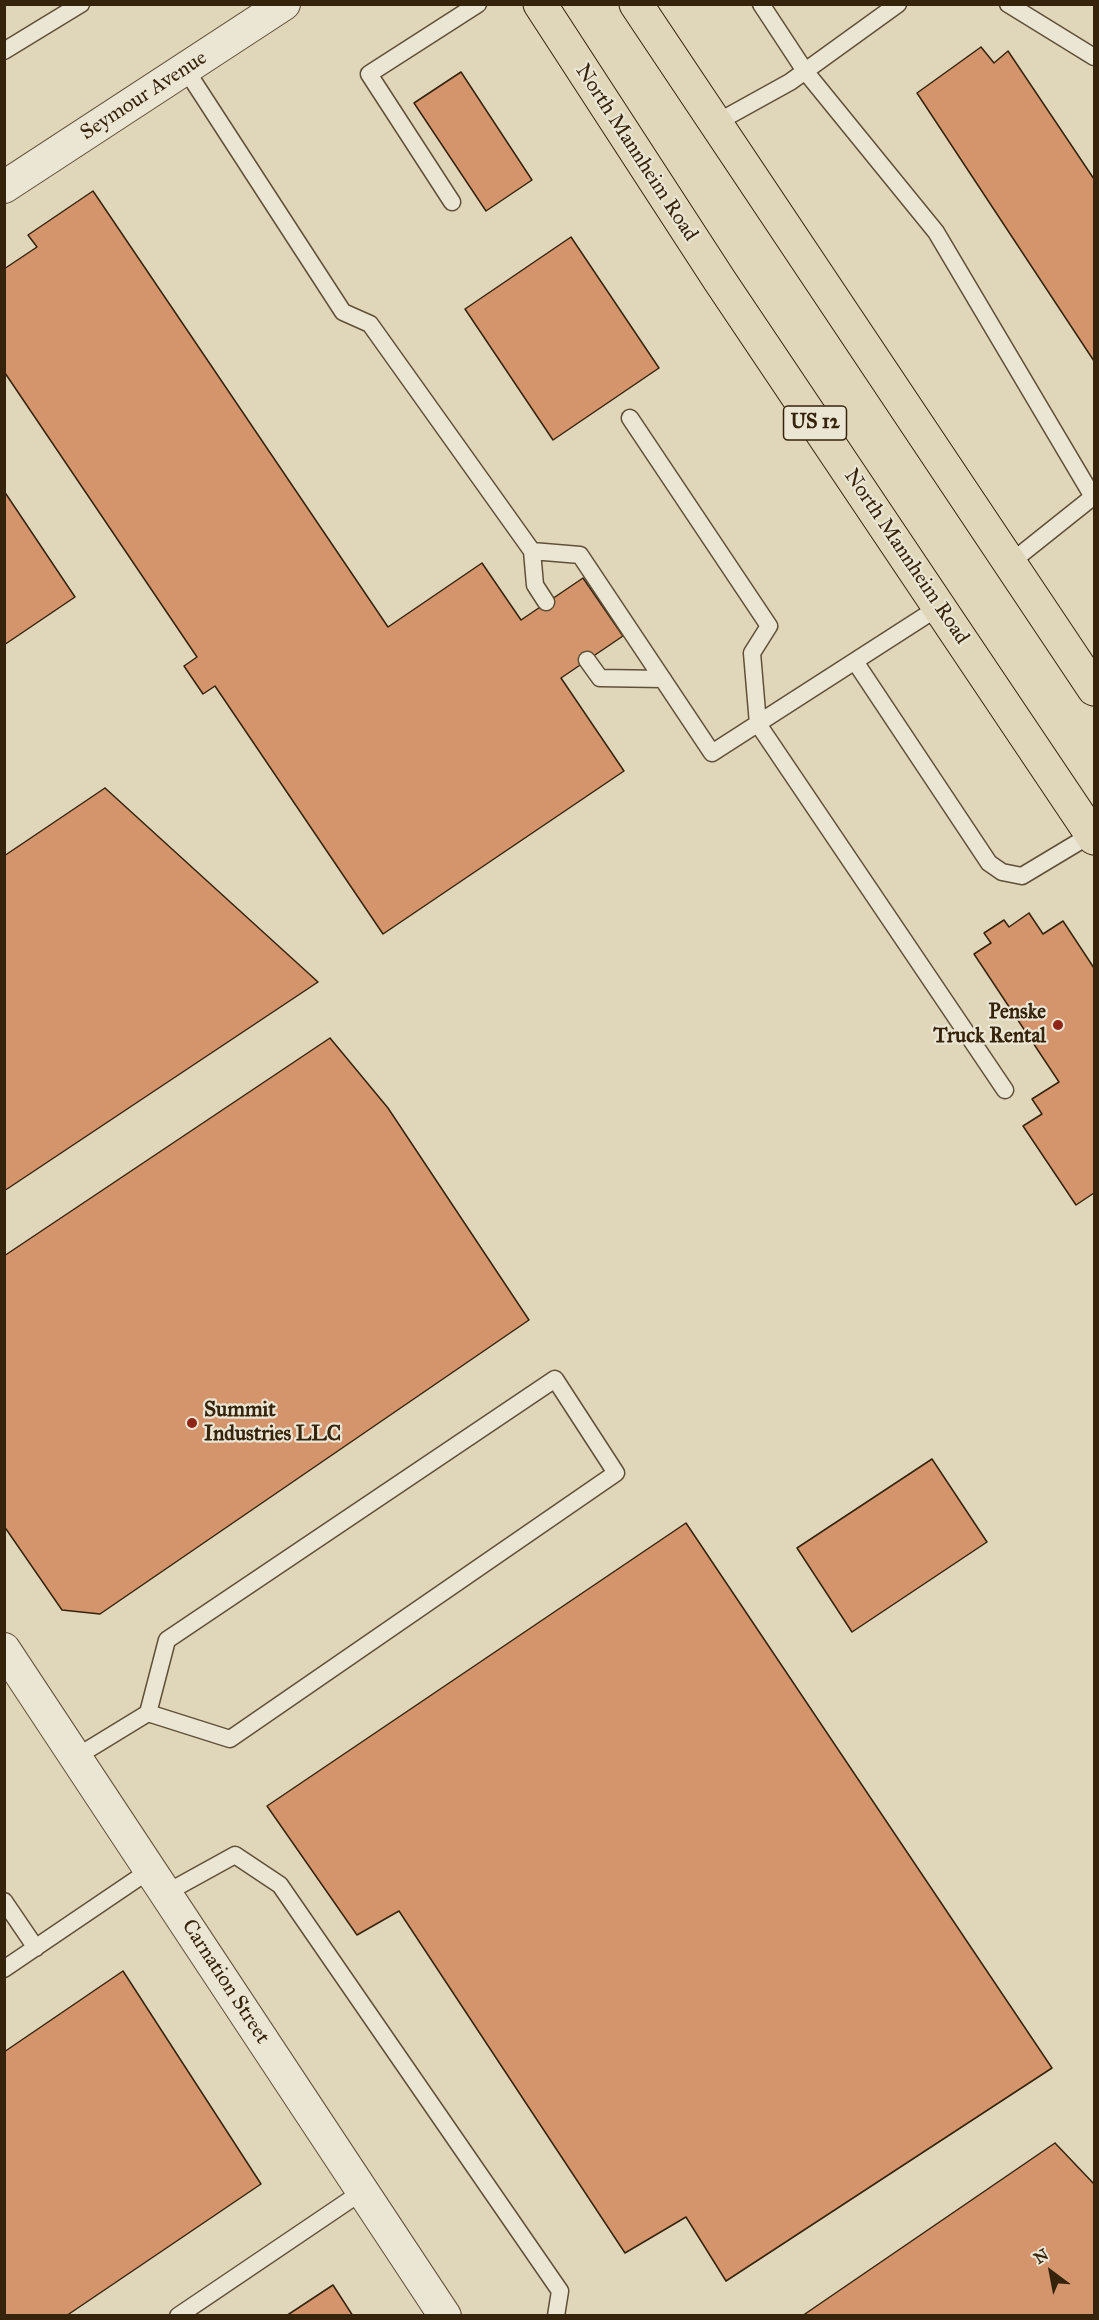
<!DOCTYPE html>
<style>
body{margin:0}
#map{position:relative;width:1099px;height:2320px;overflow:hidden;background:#e0d7bb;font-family:"IM FELL Great Primer",serif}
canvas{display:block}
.frame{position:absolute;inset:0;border:6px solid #35230c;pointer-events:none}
.north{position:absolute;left:1021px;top:2242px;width:60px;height:60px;-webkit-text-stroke:4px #ebe5d3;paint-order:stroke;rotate:328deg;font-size:16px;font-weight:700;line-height:24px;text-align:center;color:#35230c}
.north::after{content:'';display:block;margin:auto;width:21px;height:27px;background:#35230c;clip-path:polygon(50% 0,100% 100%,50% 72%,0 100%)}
</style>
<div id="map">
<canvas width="1099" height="2320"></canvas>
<div class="frame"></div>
<div class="north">N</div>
</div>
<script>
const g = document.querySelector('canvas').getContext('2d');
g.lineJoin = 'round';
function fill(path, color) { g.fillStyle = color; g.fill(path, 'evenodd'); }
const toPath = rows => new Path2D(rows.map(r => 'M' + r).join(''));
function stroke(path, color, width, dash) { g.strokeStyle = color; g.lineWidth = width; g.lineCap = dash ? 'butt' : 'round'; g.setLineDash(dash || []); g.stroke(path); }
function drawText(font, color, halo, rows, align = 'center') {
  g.font = font + ' "IM FELL Great Primer",serif'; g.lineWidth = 4.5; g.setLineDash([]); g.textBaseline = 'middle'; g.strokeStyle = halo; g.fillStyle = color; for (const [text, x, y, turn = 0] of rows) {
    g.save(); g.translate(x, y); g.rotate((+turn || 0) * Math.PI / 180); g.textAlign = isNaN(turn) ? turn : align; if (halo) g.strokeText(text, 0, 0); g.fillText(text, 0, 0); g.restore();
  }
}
const building = toPath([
 [981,47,994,63,1008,51,1094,179,1094,361,917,93,981,47],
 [461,72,532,180,486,211,414,103,461,72],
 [93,191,388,627,482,563,521,620,583,578,623,636,561,678,624,771,383,934,215,686,203,694,184,666,197,657,5,373,4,269,37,247,28,235,93,191],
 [571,237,659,368,553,440,465,309,571,237],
 [4,491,75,597,4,645,4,491],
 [105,788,318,982,4,1191,4,856,105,788],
 [1029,913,1043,934,1063,921,1094,968,1094,1193,1076,1205,1023,1126,1042,1114,1032,1099,1059,1082,974,954,991,943,984,933,1004,920,1009,927,1029,913],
 [330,1038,388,1108,529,1320,100,1614,62,1610,4,1526,4,1256,330,1038],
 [932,1459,987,1542,852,1632,797,1548,932,1459],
 [686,1523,1052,2068,726,2281,686,2217,625,2253,399,1911,357,1935,267,1806,686,1523],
 [123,1971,261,2184,66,2316,4,2316,4,2052,123,1971],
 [1055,2143,1094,2184,1094,2316,802,2316,1055,2143],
 [333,2285,353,2316,286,2316,333,2285]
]);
fill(building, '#d4956d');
stroke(building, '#35230c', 1.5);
const service = toPath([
 [761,4,805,71,936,232,1093,497],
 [1008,4,1094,57],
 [4,51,81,4],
 [186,70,343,312,370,324,532,551,580,555,712,753,939,607],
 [714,124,790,82,898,4],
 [452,202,369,74,478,4],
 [630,418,769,626,752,653,758,724,1005,1090],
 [532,551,535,585,546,602],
 [1010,563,1094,496],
 [587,660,600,678,663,679],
 [856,663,989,863,1002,872,1022,876,1092,834],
 [76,1757,148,1713,167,1640,555,1379,616,1473,230,1739,148,1713],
 [166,1893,235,1855,280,1885,560,2291,556,2316],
 [4,1901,36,1948],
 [4,1969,150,1870],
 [178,2316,363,2191]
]);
const minor = toPath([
 [4,187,284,4],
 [4,1649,445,2316]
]);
const primary = toPath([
 [540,4,720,281,1094,838],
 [636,4,1094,689]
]);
stroke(service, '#605038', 19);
stroke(minor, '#605038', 34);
stroke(primary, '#35230c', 35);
stroke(service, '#ebe5d3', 16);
stroke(minor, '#ebe5d3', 32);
stroke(primary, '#e0d7bb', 33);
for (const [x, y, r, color] of [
 [1058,1025,6,"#8f2418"],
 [192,1423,6,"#8f2418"]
]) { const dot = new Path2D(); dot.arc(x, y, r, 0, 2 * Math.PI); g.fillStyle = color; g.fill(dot); stroke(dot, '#ebe5d3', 2); }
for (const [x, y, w] of [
 [815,423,63]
]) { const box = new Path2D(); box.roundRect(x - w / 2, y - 17, w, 34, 4.5); g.fillStyle = '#ebe5d3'; g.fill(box); stroke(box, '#35230c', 1.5); }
drawText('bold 20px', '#35230c', null, [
 ["US 12",815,423]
]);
drawText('21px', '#35230c', '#ebe5d3', [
 ["Seymour Avenue",144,96,-33],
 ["North Mannheim Road",636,153,57],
 ["North Mannheim Road",906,557,56],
 ["Carnation Street",225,1982,57]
]);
drawText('bold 21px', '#35230c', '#ebe5d3', [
 ["Penske",1046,1013],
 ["Truck Rental",1046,1037],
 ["Summit",204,1411,"left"],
 ["Industries LLC",204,1435,"left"]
], 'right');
</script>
